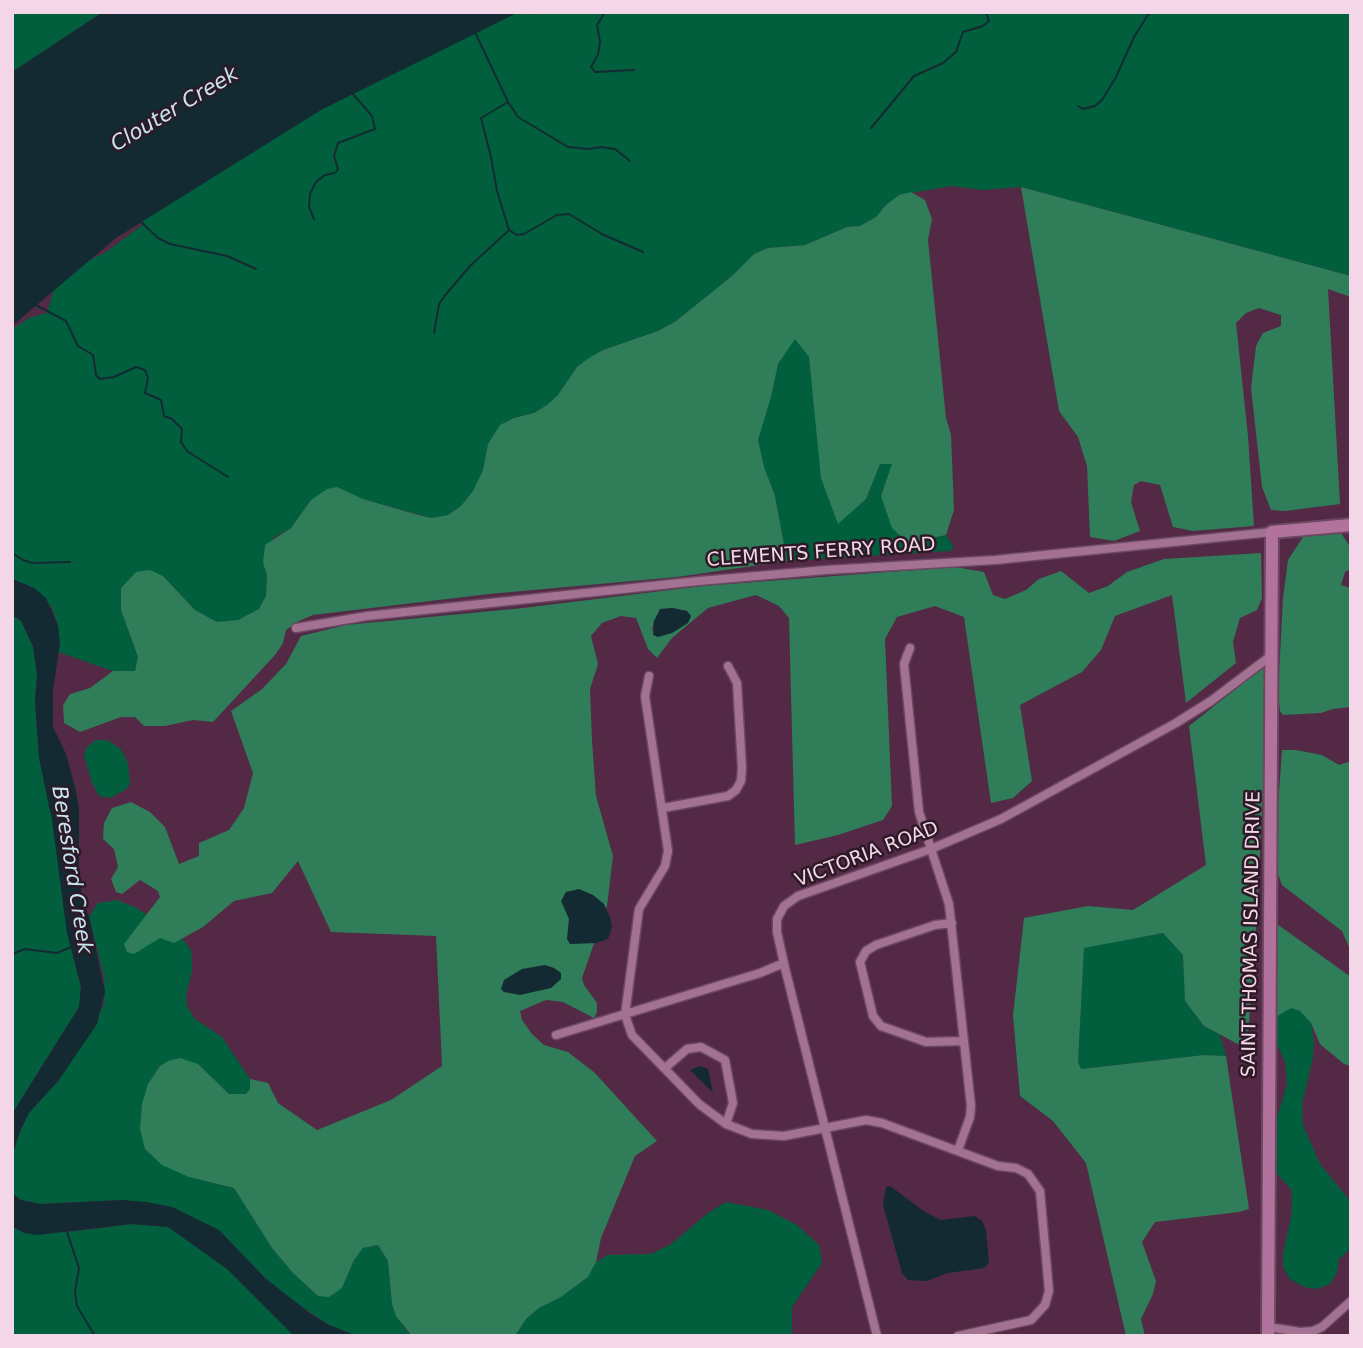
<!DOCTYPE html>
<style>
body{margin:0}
#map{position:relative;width:1363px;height:1348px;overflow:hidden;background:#532946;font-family:"DejaVu Sans",sans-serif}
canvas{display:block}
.frame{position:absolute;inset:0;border:14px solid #f3d7e8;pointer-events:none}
</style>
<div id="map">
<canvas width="1363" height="1348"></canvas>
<div class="frame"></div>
</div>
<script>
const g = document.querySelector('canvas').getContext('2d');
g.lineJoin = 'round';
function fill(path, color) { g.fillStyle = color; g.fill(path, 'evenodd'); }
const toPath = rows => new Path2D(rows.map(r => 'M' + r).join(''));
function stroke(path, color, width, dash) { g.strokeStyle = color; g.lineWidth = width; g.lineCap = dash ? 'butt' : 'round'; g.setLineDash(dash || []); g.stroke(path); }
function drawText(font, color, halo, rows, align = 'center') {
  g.font = font + ' "DejaVu Sans",sans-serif'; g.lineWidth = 5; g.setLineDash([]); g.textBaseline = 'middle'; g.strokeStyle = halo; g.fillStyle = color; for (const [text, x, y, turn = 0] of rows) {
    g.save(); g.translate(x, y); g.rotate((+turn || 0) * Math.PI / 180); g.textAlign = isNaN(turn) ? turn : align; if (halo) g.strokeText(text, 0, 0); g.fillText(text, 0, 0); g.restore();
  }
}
fill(toPath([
 [12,12,103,12,12,72],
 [417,12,535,12,533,15,542,12,1351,12,1351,276,1021,187,982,190,952,186,899,195,886,205,876,217,860,226,847,227,805,245,768,248,754,254,732,276,676,321,658,331,603,350,577,367,558,395,547,405,534,413,514,418,500,426,488,444,483,470,473,491,461,506,448,515,431,518,363,499,311,500,291,528,273,538,263,563,267,575,266,596,259,609,238,620,217,622,195,610,163,576,121,610,138,657,135,671,113,671,58,652,58,625,52,608,34,588,12,579,12,329,29,318,47,313,54,288,72,269,106,252,142,225,137,217],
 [795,338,809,357,815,409,838,523,866,499,880,464,893,464,881,496,908,543,946,535,954,547,950,551,787,561,775,496,764,467,757,440,771,397,778,364],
 [12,615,21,621,33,646,37,675,35,701,39,758,52,820,67,933,81,987,79,1007,12,1114],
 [96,740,107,740,121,749,128,763,130,784,125,790,110,798,99,796,92,783,84,755,86,748],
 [117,900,137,908,183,939,191,950,192,961,192,972,186,994,187,1006,195,1019,222,1037,250,1079,250,1089,246,1094,229,1094,198,1064,168,1061,160,1066,148,1084,189,1177,234,1188,272,1248,293,1273,318,1296,342,1288,354,1260,363,1248,378,1245,388,1261,392,1303,405,1329,412,1336,357,1336,329,1325,286,1296,265,1278,219,1230,172,1207,122,1200,40,1204,21,1200,12,1193,12,1156,20,1131,29,1113,59,1080,72,1060,104,1005,105,992,104,977,89,916,98,903],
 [1163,933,1183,955,1185,1001,1204,1026,1220,1035,1226,1056,1204,1055,1080,1069,1078,1062,1084,947],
 [1291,1007,1300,1011,1311,1023,1314,1042,1313,1058,1302,1104,1303,1125,1320,1164,1351,1202,1351,1248,1339,1259,1337,1273,1330,1284,1317,1289,1304,1287,1290,1279,1283,1267,1283,1253,1291,1217,1292,1202,1291,1189,1278,1175,1273,1166,1273,1131,1287,1084,1285,1062,1274,1038,1273,1019],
 [726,1202,768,1210,797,1225,819,1245,822,1263,792,1307,792,1336,515,1336,526,1319,539,1308,561,1297,588,1277,596,1262,608,1255,651,1254,671,1244,708,1213],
 [132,1224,168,1227,199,1247,227,1269,294,1336,12,1336,12,1226,24,1233,67,1232]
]), '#025f3e');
fill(toPath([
 [1021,187,1351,276,1351,297,1328,289,1340,504,1285,511,1271,510,1262,487,1251,388,1256,346,1263,333,1281,326,1281,315,1259,308,1246,313,1236,323,1248,436,1254,526,1193,531,1173,527,1160,485,1141,481,1134,485,1131,502,1140,531,1114,541,1090,537,1087,466,1078,437,1059,411],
 [911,192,925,200,932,219,928,240,946,418,951,435,954,510,946,535,908,543,892,528,881,496,892,464,880,464,866,499,838,524,821,478,809,357,795,339,778,364,771,397,758,440,764,467,775,496,787,561,677,577,489,594,313,615,299,621,286,630,283,643,275,655,213,722,193,720,165,726,144,726,135,717,121,717,80,732,64,723,63,705,70,694,90,688,113,671,135,671,138,657,121,610,121,588,136,572,150,570,163,576,195,610,217,622,238,620,259,609,266,596,267,575,263,563,265,545,291,528,311,500,327,489,337,487,363,499,415,514,431,518,448,515,461,506,473,491,483,470,488,444,500,425,514,418,534,413,547,405,558,395,577,367,589,358,603,350,658,331,676,321,732,276,754,254,768,248,805,245,847,227,860,226,876,217,886,205,899,195],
 [1318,532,1341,533,1351,548,1351,569,1345,572,1341,585,1351,588,1351,707,1333,709,1321,713,1283,715,1280,711,1278,695,1283,598,1288,560,1303,537],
 [1261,553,1262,598,1257,610,1240,618,1233,642,1236,663,1186,703,1172,595,1115,616,1101,650,1082,672,1020,705,1032,781,1013,798,991,803,964,617,935,606,897,617,885,639,892,806,883,820,838,835,795,845,789,618,779,606,756,595,708,608,672,638,657,658,648,649,636,618,621,616,602,623,591,636,598,664,590,689,592,740,596,796,613,856,607,906,582,978,584,985,597,1003,597,1012,594,1018,563,1002,546,1000,520,1011,522,1020,532,1034,544,1045,568,1052,595,1073,657,1141,635,1156,601,1238,596,1262,588,1277,561,1297,539,1308,526,1319,515,1336,412,1336,396,1316,392,1304,388,1261,378,1245,363,1248,354,1260,342,1288,329,1297,318,1296,293,1273,272,1248,234,1188,189,1177,162,1165,145,1149,140,1129,142,1104,148,1084,160,1066,168,1061,180,1058,198,1064,229,1094,246,1094,250,1089,250,1079,268,1083,278,1103,317,1130,391,1100,442,1066,436,936,331,932,298,861,272,893,234,901,203,927,174,943,160,938,134,954,127,952,124,944,160,897,158,891,140,880,122,894,116,892,111,879,118,867,114,849,103,839,104,823,112,808,131,802,150,812,165,827,179,864,199,856,199,843,229,830,244,808,253,773,231,711,262,689,286,664,301,636,346,625,523,608,702,586,955,567,984,572,993,595,1005,599,1026,590,1039,579,1061,571,1089,593,1108,586,1127,572,1164,559],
 [672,608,687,611,652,631,654,621],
 [1261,669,1267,669,1268,682,1257,915,1247,1049,1204,1026,1185,1001,1183,955,1163,933,1084,948,1078,1062,1081,1069,1204,1055,1226,1056,1249,1209,1239,1212,1155,1222,1142,1242,1156,1281,1153,1294,1141,1319,1145,1336,1126,1336,1086,1163,1053,1121,1020,1096,1013,1015,1024,918,1088,906,1133,910,1206,865,1189,726],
 [1282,750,1296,750,1322,755,1339,765,1351,761,1351,952,1342,931,1282,885,1274,863],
 [1277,924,1351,977,1351,1066,1344,1064,1320,1044,1311,1023,1300,1011,1291,1008,1276,1017]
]), '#2f7d59');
fill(toPath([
 [103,12,519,12,321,110,116,238,12,326,12,72],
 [12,579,34,588,46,598,58,625,60,643,53,691,53,727,66,754,76,791,79,809,79,867,82,899,89,916,105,992,97,1024,59,1080,29,1113,20,1131,12,1156,12,1114,79,1007,81,987,67,933,52,820,39,758,35,701,37,675,33,646,21,621,12,615],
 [672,608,687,611,691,616,688,623,672,633,658,637,653,635,654,621,660,609],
 [579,889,593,895,604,904,610,917,612,927,608,939,596,943,570,944,567,939,569,919,561,901,566,892],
 [545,965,554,968,561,973,561,979,551,988,520,995,504,992,501,989,504,980,522,969],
 [700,1066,708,1069,713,1093,690,1070],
 [890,1186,925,1212,941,1220,975,1216,982,1221,986,1230,989,1263,984,1268,948,1273,927,1281,908,1280,902,1273,883,1205,886,1187],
 [12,1193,21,1200,40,1204,122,1200,147,1202,172,1207,219,1230,265,1278,311,1314,329,1325,357,1336,294,1336,227,1269,168,1227,132,1224,37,1235,24,1233,12,1226]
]), '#132a32');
stroke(toPath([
 [605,12,597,25,600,42,598,55,591,67,595,72,634,70],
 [475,32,508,102,518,117,568,147,589,149,601,147,615,149,630,161],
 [508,102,481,118,491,157,497,191,509,230,517,235,524,234,557,215,569,214,602,234,643,252],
 [1078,106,1083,109,1095,106,1102,100,1116,77,1134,37,1149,13],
 [871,128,914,76,943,63,956,52,963,32,983,26,989,21,986,12],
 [314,219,309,207,310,194,316,182,325,175,335,173,338,169,334,156,338,143,375,129,372,116,352,93],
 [140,221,158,238,170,244,227,256,256,269],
 [36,305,66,321,78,346,93,355,96,375,100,379,114,377,136,367,145,370,148,378,145,393,161,400,164,416,172,419,182,429,181,442,187,451,228,477],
 [434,333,439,304,446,294,471,265,508,231],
 [12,553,23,560,32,563,70,562],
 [12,954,25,949,57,953,71,947],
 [67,1232,79,1268,75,1292,77,1306,95,1336]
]), '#132a32', 2);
const street = toPath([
 [296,628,367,616,699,581,826,570,995,560,1272,532],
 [910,648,904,664,919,812,949,904,971,1106,970,1117,958,1150],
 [649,676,645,696,668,851,665,866,639,909,625,1015,632,1035,699,1104,726,1124,752,1134,784,1136,866,1120,882,1123,998,1166,1016,1168,1028,1174,1040,1191,1049,1291,1045,1305,1031,1320,958,1336],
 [663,808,728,796,736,790,741,781,742,768,737,683,728,666],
 [952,923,935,925,876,945,866,951,860,962,873,1016,881,1026,926,1042,964,1041],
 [556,1035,760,973,784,963],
 [665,1068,687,1049,701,1047,725,1060,733,1103,726,1124],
 [1268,1327,1300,1332,1313,1331,1322,1327,1351,1301],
 [877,1336,785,968,777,932,777,919,784,906,798,896,931,849,1001,819,1176,723,1211,701,1272,655]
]);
const secondary = toPath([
 [1268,1336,1272,532,1351,525]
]);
stroke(street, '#6c4761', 11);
stroke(secondary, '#6c4761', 16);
stroke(street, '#a37292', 8);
stroke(secondary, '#b1739c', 12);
drawText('19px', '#f3d7e8', '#2d1a26', [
 ["CLEMENTS FERRY ROAD",821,553,-4],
 ["VICTORIA ROAD",867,855,-21],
 ["SAINT THOMAS ISLAND DRIVE",1252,934,-89]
]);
drawText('italic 21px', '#c5e6f1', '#2d1a26', [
 ["Clouter Creek",175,110,-31],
 ["Beresford Creek",71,870,81]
]);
</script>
